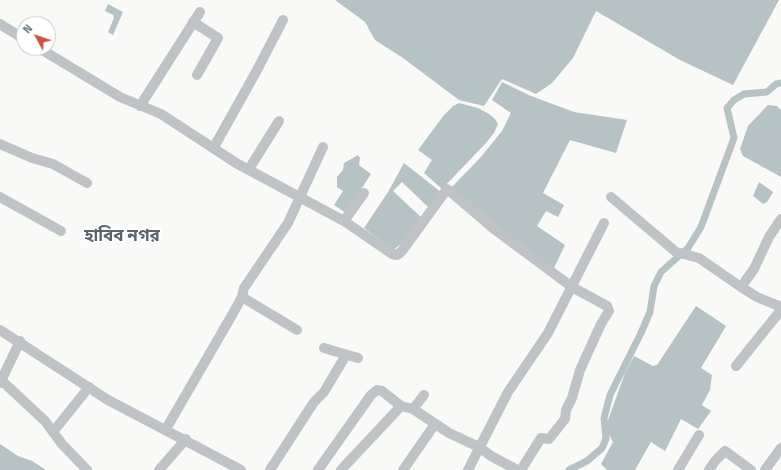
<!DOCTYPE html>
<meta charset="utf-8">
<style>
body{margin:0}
#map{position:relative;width:781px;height:470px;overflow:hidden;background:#f9f9f7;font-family:"Titillium Web",sans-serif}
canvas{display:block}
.north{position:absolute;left:16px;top:16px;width:40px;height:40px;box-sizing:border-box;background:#fff;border:1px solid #c2c9cb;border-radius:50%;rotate:310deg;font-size:11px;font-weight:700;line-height:16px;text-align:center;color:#67777e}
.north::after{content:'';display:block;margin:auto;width:14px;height:18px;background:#cd5243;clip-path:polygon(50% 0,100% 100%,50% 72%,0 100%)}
</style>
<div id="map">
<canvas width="781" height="470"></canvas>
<div class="north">N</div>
</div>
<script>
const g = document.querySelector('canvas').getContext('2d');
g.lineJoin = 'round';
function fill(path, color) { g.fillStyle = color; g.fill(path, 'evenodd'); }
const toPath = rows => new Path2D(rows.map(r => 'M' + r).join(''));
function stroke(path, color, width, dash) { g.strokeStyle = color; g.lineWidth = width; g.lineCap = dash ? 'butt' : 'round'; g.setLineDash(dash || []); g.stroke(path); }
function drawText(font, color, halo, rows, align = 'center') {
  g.font = font + ' "Titillium Web","Noto Sans Bengali",sans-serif'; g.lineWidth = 4; g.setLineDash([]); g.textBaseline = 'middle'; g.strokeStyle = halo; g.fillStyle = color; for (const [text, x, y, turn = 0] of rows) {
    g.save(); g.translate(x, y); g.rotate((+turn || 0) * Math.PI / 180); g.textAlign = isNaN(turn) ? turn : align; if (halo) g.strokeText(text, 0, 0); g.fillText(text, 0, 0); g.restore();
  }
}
fill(toPath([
 [335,0,779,0,733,85,680,60,596,11,573,58,552,83,536,94,502,79,484,106,459,100,403,58,375,40,365,22],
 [108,4,123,12,113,35,108,32,114,18,113,15,105,11],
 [502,82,531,96,574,112,627,120,616,153,570,140,543,193,564,205,558,217,546,211,537,226,565,245,553,270,450,189,480,158,502,131,511,113,492,100],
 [459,103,478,108,489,114,495,119,498,124,494,133,485,144,442,189,424,173,432,160,418,150,444,115,453,106],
 [768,105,777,106,781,110,781,177,743,156,740,149,748,126],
 [358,155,360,158,359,165,371,174,346,213,334,205,343,191,337,187,337,177,343,170,344,163],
 [404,163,441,192,429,208,402,182,393,191,422,218,405,241,393,250,364,228,388,192],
 [759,182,773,192,767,202,763,204,753,196],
 [696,306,726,326,701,368,712,375,710,390,702,405,711,411,698,429,681,419,665,451,651,442,635,470,607,470,601,464,613,442,606,429,607,423,625,373,634,356,653,366,657,365],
 [0,444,18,456,32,461,46,470,0,470]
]), '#b7c2c5');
stroke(toPath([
 [569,470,587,461,602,448,606,439,604,418,610,395,641,333,650,312,654,286,661,272,688,248,701,227,734,138,727,108,734,100,744,94,767,92,776,84,781,83]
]), '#b7c2c5', 7);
stroke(toPath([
 [193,22,218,38,197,75],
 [0,24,24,39],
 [39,48,120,97,161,114,236,163,344,221,392,254,397,255,402,251,447,189,494,229,572,287,607,306,609,311,601,324,580,370,572,398,566,410,565,419,549,439,541,438,521,470],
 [140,106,200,12],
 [0,144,32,158,53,164,87,183],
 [214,147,256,72,283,20],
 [249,169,279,121],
 [0,197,61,231],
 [611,197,676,252,699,258,741,287],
 [781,219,769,237,754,269,741,287,757,297,781,307],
 [344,221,364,193],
 [242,297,297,330],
 [0,330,108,400,241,470],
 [324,348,358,358],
 [736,366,781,310],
 [2,381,45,421,62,444,87,470],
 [0,383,20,341],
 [413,409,424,395],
 [166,429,232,315,242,297,244,288,288,223,323,147],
 [53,432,89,387],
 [159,470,186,439],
 [270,470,314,402,324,392,346,355],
 [318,470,371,395,377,390,382,391,401,406,413,409,449,433,479,447,491,456,517,470],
 [341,470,401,406],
 [403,470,435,424],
 [468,470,508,392,548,333,604,223],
 [678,470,699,435],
 [709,470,715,461,725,451,751,470],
 [765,470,781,448]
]), '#bfc3c6', 10);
drawText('bold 17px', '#59656a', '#fff', [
 ["হাবিব নগর",122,237]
]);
</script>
